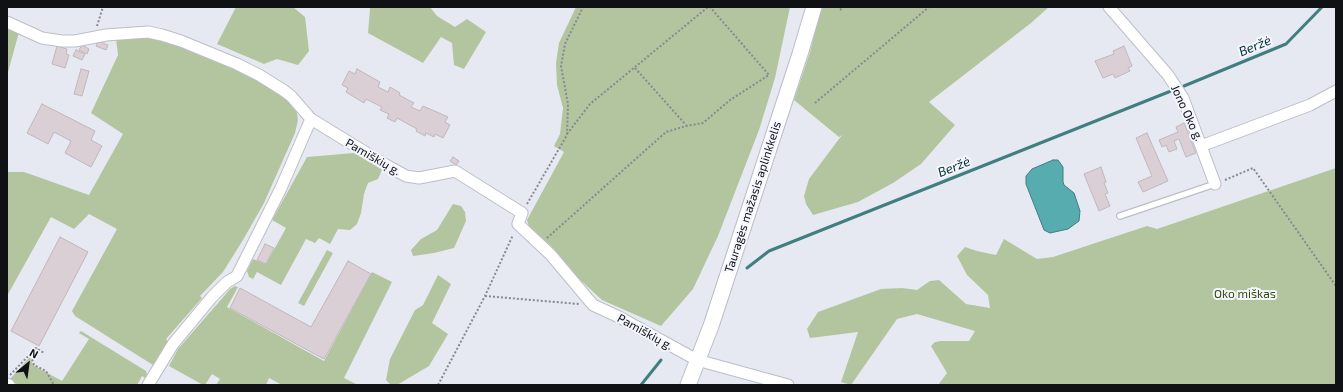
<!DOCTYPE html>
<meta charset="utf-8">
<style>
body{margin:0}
#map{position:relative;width:1343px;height:392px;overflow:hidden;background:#e6e9f2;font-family:"Exo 2",sans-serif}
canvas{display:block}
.frame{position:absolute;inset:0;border:8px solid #101114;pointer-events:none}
.north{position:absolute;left:8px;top:344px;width:40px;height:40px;-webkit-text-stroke:3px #f4f6fe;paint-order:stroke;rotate:29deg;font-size:11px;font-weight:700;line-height:16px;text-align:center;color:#101114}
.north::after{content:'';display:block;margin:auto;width:14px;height:18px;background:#101114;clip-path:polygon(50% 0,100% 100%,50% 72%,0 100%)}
</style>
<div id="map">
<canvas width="1343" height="392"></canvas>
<div class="frame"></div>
<div class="north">N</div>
</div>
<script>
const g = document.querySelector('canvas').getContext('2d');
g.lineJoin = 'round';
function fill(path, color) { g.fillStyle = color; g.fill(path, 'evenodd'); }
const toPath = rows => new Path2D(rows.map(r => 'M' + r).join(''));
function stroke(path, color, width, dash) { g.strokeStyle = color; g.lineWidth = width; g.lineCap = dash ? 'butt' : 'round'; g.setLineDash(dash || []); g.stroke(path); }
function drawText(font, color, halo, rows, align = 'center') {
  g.font = font + ' "Exo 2",sans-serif'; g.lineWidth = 4; g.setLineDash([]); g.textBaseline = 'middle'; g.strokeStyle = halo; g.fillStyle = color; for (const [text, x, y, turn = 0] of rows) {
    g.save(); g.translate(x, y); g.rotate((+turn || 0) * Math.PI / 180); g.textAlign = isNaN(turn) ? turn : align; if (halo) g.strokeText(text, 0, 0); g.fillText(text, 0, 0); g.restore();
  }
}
fill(toPath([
 [236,7,293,7,305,17,309,51,298,65,277,59,264,64,217,44],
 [369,7,430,7,437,16,455,27,467,19,486,32,464,69,454,65,452,43,441,37,423,63,368,33,370,9],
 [576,7,790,7,775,78,759,130,718,236,693,289,661,326,602,300,577,277,551,246,529,227,527,220,564,152,554,146,560,134,563,108,557,85,556,63,559,43],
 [821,7,1049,7,1031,23,929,102,955,125,921,164,893,183,858,202,813,215,806,204,804,196,809,179,842,135,839,137,794,100,810,52],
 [7,27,19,32,7,76],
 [154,35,229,63,286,95,296,108,298,120,295,133,264,203,243,240,223,272,200,296,202,298,166,339,169,343,153,365,75,316,72,311,117,229,89,214,74,229,51,217,7,296,7,172,24,172,89,195,123,134,91,113,118,55,116,38],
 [354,153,382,170,378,179,368,183,364,194,361,213,357,224,350,230,338,229,330,244,319,238,315,243,306,239,281,285,257,272,253,279,249,277,247,271,253,259,266,264,286,228,272,220,307,157],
 [1336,168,1336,385,938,385,947,373,931,346,935,342,941,341,969,341,975,331,917,314,897,319,851,385,841,382,858,332,810,338,807,329,818,312,881,289,902,288,917,290,930,281,939,280,966,304,990,308,988,295,967,275,957,256,965,247,977,251,996,255,1004,239,1037,259,1053,257,1147,226,1157,229],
 [453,204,461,206,465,212,466,221,454,248,434,253,413,256,411,250,421,239,437,230],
 [327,250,333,253,304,306,298,303],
 [372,272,392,282,344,378,358,385,282,385,269,378,266,385,216,385,220,379,212,374,205,385,203,385,169,366,178,349,225,295,230,289,235,286,238,287,227,307,324,361],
 [438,275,451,284,432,323,448,334,429,366,397,385,391,385,386,380,390,359,415,310,423,305],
 [81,331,146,371,147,375,145,378,142,376,137,385,19,385,9,380,30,357,33,365,62,381,89,339,79,333]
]), '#b3c59e');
const water = toPath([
 [1053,160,1058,160,1063,167,1063,182,1064,185,1074,193,1080,211,1079,221,1068,229,1050,233,1044,230,1026,184,1026,176,1032,169,1053,160]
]);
fill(water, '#56acaf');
stroke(water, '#417e80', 1);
stroke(toPath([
 [1184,86,1286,44,1322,7],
 [747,268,769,251,1171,91],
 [641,385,661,360]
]), '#417e80', 3);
const building = toPath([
 [98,41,108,45,106,50,96,46,98,41],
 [82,45,89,49,87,54,79,50,82,45],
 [57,46,67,49,66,54,69,55,65,68,52,64,57,46],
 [1124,46,1132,66,1128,68,1130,71,1115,78,1113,74,1103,78,1095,61,1114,54,1113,51,1124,46],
 [76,50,85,54,82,60,73,56,76,50],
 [81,69,89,71,82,96,74,94,81,69],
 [357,69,380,82,378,87,388,92,390,87,400,93,399,95,414,103,411,107,420,111,423,106,448,117,445,122,450,125,443,138,435,134,434,137,426,133,425,136,416,131,417,129,397,118,395,122,387,118,389,114,380,110,382,107,366,99,364,103,346,92,348,88,342,85,349,71,355,74,357,69],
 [42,104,95,131,91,140,102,146,91,167,65,153,71,141,54,132,48,144,27,133,42,104],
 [1184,123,1196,153,1186,157,1179,139,1174,141,1177,149,1169,152,1166,145,1162,147,1159,140,1178,132,1176,127,1184,123],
 [1147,133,1168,181,1143,192,1138,182,1152,176,1136,138,1147,133],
 [453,157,459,161,456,165,450,161,453,157],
 [1101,167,1106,182,1104,183,1108,193,1105,194,1110,206,1099,211,1084,174,1101,167],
 [60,237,88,252,39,346,11,331,60,237],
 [265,244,274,248,266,264,257,260,265,244],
 [348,261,371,274,324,359,230,308,240,288,311,327,348,261]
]);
fill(building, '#dacfd4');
stroke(building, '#c0b6bb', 1);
const lane = toPath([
 [1120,216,1215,184]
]);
const street = toPath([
 [1109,7,1168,75,1183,98,1215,184],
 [7,22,42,38,62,41,75,41,106,35,148,32,162,35,181,41,237,64,259,75,283,90,291,96,311,119,386,165,406,176,419,178,455,171,522,213,518,224,551,255,593,305,619,317,697,360,788,385],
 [1201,146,1310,105,1336,91],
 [7,384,9,385],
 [148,385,173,344,212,297,227,282,237,276,281,188,311,119]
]);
const secondary = toPath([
 [688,385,711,326,800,54,814,7]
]);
stroke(lane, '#bcbec8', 8);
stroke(street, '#bcbec8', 13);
stroke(secondary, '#bcbec8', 17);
stroke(toPath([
 [840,10,843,7],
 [97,26,103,7],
 [635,68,686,125],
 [815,103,929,7],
 [567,134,590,104,708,7],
 [1225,180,1253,168,1336,286],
 [527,204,567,135,568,104,561,66,565,44,583,7],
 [547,238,666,132,686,126,703,123,730,100,769,75,710,7],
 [485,296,579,304],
 [38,349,32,359,34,365,46,371,54,385],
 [10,375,36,348,44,353],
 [438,385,485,296,513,235]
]), '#878990', 2, [2, 2]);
stroke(lane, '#fff', 5.5);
stroke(street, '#fff', 11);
stroke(secondary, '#fff', 15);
drawText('12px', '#101114', '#f4f6fe', [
 ["Jono Oko g.",1187,113,65],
 ["Pamiškių g.",373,157,30],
 ["Tauragės mažasis aplinkkelis",753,197,-72],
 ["Pamiškių g.",645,332,29]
]);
drawText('12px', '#334a09', '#f4f6fe', [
 ["Oko miškas",1245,294]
]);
drawText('italic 13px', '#053132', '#f4f6fe', [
 ["Beržė",1255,46,-23],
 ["Beržė",954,167,-22]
]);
</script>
